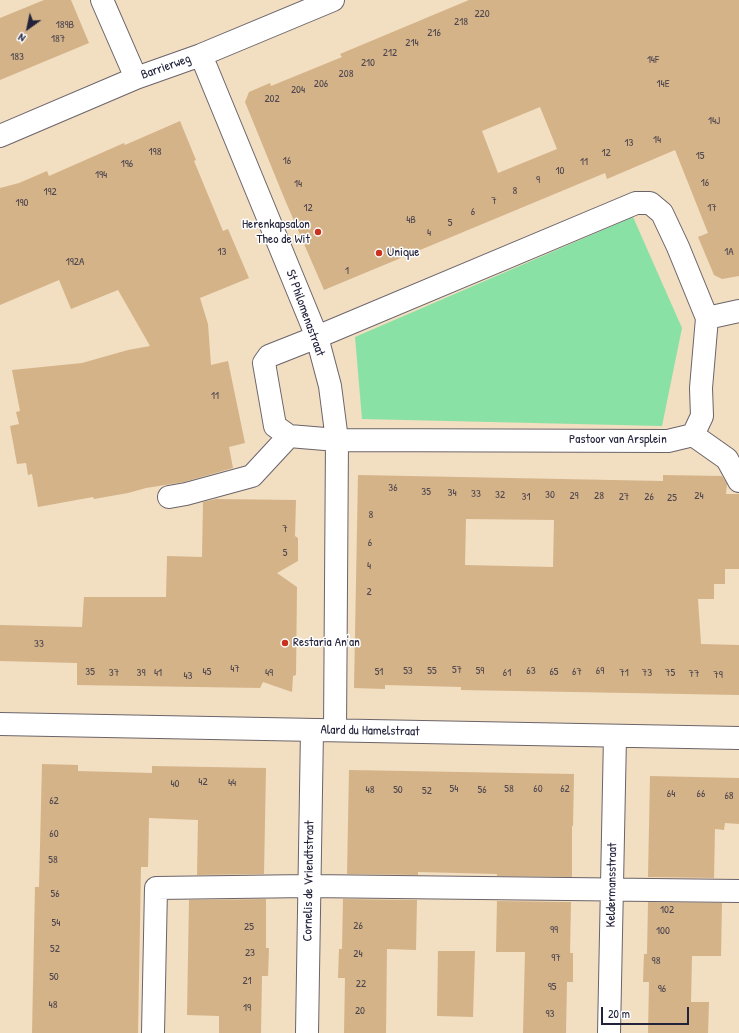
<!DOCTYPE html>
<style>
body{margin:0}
#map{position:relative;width:739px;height:1033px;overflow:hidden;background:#f2dec0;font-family:"Patrick Hand",sans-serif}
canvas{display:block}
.north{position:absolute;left:8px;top:8px;width:40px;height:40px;-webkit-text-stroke:3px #fff;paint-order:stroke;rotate:213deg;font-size:11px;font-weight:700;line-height:16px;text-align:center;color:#22223b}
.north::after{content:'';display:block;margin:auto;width:14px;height:18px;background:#22223b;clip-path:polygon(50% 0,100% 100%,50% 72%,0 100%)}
.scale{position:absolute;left:601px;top:1007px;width:88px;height:18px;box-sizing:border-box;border:2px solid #22223b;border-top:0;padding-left:5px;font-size:12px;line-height:14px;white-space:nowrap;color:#22223b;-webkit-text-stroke:3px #fff;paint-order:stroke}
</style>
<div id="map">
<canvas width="739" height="1033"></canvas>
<div class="north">N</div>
<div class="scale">20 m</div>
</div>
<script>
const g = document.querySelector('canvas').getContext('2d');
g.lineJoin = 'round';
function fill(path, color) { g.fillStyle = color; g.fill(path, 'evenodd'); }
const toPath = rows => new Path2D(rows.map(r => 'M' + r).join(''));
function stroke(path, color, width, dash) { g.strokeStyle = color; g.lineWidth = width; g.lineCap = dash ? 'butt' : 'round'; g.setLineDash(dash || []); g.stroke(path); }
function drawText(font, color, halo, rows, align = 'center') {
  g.font = font + ' "Patrick Hand",sans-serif'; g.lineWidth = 3; g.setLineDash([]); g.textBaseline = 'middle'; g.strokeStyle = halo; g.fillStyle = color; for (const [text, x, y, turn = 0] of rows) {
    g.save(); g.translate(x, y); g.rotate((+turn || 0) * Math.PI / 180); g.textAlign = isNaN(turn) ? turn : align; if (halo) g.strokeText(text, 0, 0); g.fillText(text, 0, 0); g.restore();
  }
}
fill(toPath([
 [633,217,682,328,662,426,362,419,355,337]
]), '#8ae1a5');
fill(toPath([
 [44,0,71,0,89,43,0,80,0,18],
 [469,0,739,0,739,276,722,279,714,275,698,237,708,233,675,150,607,179,605,173,324,290,285,200,245,102,249,92,270,83,271,86,320,66,342,57,340,54],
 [540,107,557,149,498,173,482,131],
 [180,121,196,160,194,161,223,231,228,229,249,278,200,298,208,324,211,365,228,361,245,443,229,447,233,468,184,482,146,488,128,493,94,499,93,497,38,507,32,474,28,475,26,463,17,464,10,426,19,424,16,412,20,411,12,370,82,363,128,350,150,346,118,290,71,309,59,280,0,305,0,188,19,183,47,171,49,176,124,143,125,145],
 [358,475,663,481,663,475,722,476,727,484,726,494,739,494,739,569,725,569,725,584,714,584,714,599,698,599,701,644,739,645,739,695,461,690,461,687,385,685,385,689,354,688],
 [466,519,554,520,553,567,465,565],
 [216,499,296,500,295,536,298,538,298,561,277,573,297,587,296,675,293,676,292,692,263,682,260,688,77,685,77,663,0,661,0,625,82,627,84,597,166,597,167,556,202,557,203,502],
 [42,764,78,765,78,771,152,773,152,766,266,768,264,874,197,875,198,820,149,818,148,867,141,867,138,1033,32,1033,35,887,39,887],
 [349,770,574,774,573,826,572,826,572,877,497,876,497,874,418,872,418,875,347,874],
 [650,776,739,778,739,824,725,823,724,830,715,829,714,878,648,877],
 [266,899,266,948,269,948,268,976,262,976,261,1033,219,1033,219,1016,187,1015,189,900],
 [343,899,417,900,416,950,387,949,386,1033,344,1033,345,978,338,978,339,949,342,949],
 [497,901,571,902,570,953,573,953,573,982,567,982,566,1033,523,1033,525,952,496,952],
 [648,902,722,903,721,956,692,956,691,1002,709,1002,708,1033,648,1033,649,982,643,982,644,954,647,954],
 [438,951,475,951,473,1017,437,1016]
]), '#d4b389');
const minor = toPath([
 [102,0,136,78],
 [201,55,317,337,330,386,337,440,335,730],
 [0,136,136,78,201,55,333,0],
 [636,203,650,203,662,213,678,247,707,318,701,388,702,416,693,435,668,441,337,440,289,436,275,426,264,363,269,356,317,337,636,203],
 [707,318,739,311],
 [693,435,727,459,739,481],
 [169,497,186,494,252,476,289,436],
 [0,724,739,738],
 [153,1033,156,888,309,886,739,891],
 [307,1033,312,730],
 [609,1033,615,736]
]);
stroke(minor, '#6b646a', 24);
stroke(minor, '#fff', 22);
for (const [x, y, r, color] of [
 [318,232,4,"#c8321e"],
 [379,253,4,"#c8321e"],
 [285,643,4,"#c8321e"]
]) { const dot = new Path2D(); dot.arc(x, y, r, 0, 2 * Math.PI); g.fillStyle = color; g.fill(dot); stroke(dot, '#fff', 1.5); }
drawText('11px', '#4e464e', null, [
 ["220",482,14],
 ["218",461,22],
 ["189B",65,25],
 ["216",434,33],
 ["187",58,39],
 ["214",412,43],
 ["212",390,53],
 ["183",17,57],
 ["14F",653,60],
 ["210",368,63],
 ["208",346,74],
 ["206",321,84],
 ["14E",663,84],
 ["204",298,90],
 ["202",272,99],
 ["14J",714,121],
 ["14",657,140],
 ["13",629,143],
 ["198",155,152],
 ["12",606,153],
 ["15",700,156],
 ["16",287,161],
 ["11",584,162],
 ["196",127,164],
 ["10",560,171],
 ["194",101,175],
 ["9",538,180],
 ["16",705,183],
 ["14",298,184],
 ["8",515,191],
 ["192",50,192],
 ["7",494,201],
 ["190",22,203],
 ["12",308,208],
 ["17",712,208],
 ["6",473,212],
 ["4B",411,220],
 ["5",450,223],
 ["4",429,233],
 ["13",222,252],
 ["1A",729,252],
 ["192A",75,262],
 ["1",347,271],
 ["11",215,396],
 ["36",393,488],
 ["35",426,492],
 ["34",452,493],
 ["33",476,494],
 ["32",500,495],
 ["30",550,495],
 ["29",574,496],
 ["28",599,496],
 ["24",699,496],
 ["31",526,497],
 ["27",624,497],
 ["26",649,497],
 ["25",672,498],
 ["8",371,515],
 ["7",285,529],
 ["6",370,543],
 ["5",285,553],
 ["4",369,566],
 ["2",369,592],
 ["33",39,644],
 ["47",235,669],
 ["57",457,670],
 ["53",408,671],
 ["55",432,671],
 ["59",480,671],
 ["63",531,671],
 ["69",600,671],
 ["35",90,672],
 ["45",207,672],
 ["51",379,672],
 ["65",554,672],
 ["67",577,672],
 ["37",114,673],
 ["39",141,673],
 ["41",158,673],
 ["49",269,673],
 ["61",507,673],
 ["71",624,673],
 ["73",647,673],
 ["75",670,673],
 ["77",694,674],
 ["79",718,675],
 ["43",188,676],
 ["42",203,782],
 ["44",232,783],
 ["40",175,784],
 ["54",454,789],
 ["58",509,789],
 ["60",538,789],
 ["62",565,789],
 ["48",370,790],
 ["50",398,790],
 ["56",482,790],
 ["52",427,791],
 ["64",671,794],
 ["66",701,794],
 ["68",729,796],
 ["62",54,801],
 ["60",54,834],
 ["58",53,860],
 ["56",55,894],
 ["102",667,910],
 ["54",56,923],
 ["26",358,926],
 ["25",249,927],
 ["99",554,930],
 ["100",663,931],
 ["52",55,949],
 ["23",250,953],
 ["24",358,954],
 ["97",556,958],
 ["98",656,961],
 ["50",54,977],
 ["21",247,981],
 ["22",361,984],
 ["95",552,987],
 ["96",662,989],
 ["48",53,1005],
 ["19",247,1008],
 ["20",360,1011],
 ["93",550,1014]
]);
drawText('13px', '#22223b', '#fff', [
 ["Barrierweg",166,67,-20],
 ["St Philomenastraat",305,313,70],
 ["Pastoor van Arsplein",618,440],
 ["Alard du Hamelstraat",370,731,1],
 ["Cornelis de Vriendtstraat",309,881,-89],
 ["Keldermansstraat",612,885,-89]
]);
drawText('13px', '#22223b', '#fff', [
 ["Herenkapsalon",310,225,"right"],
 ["Theo de Wit",310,240,"right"],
 ["Unique",387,253],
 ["Restaria An'an",293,643]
], 'left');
</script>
